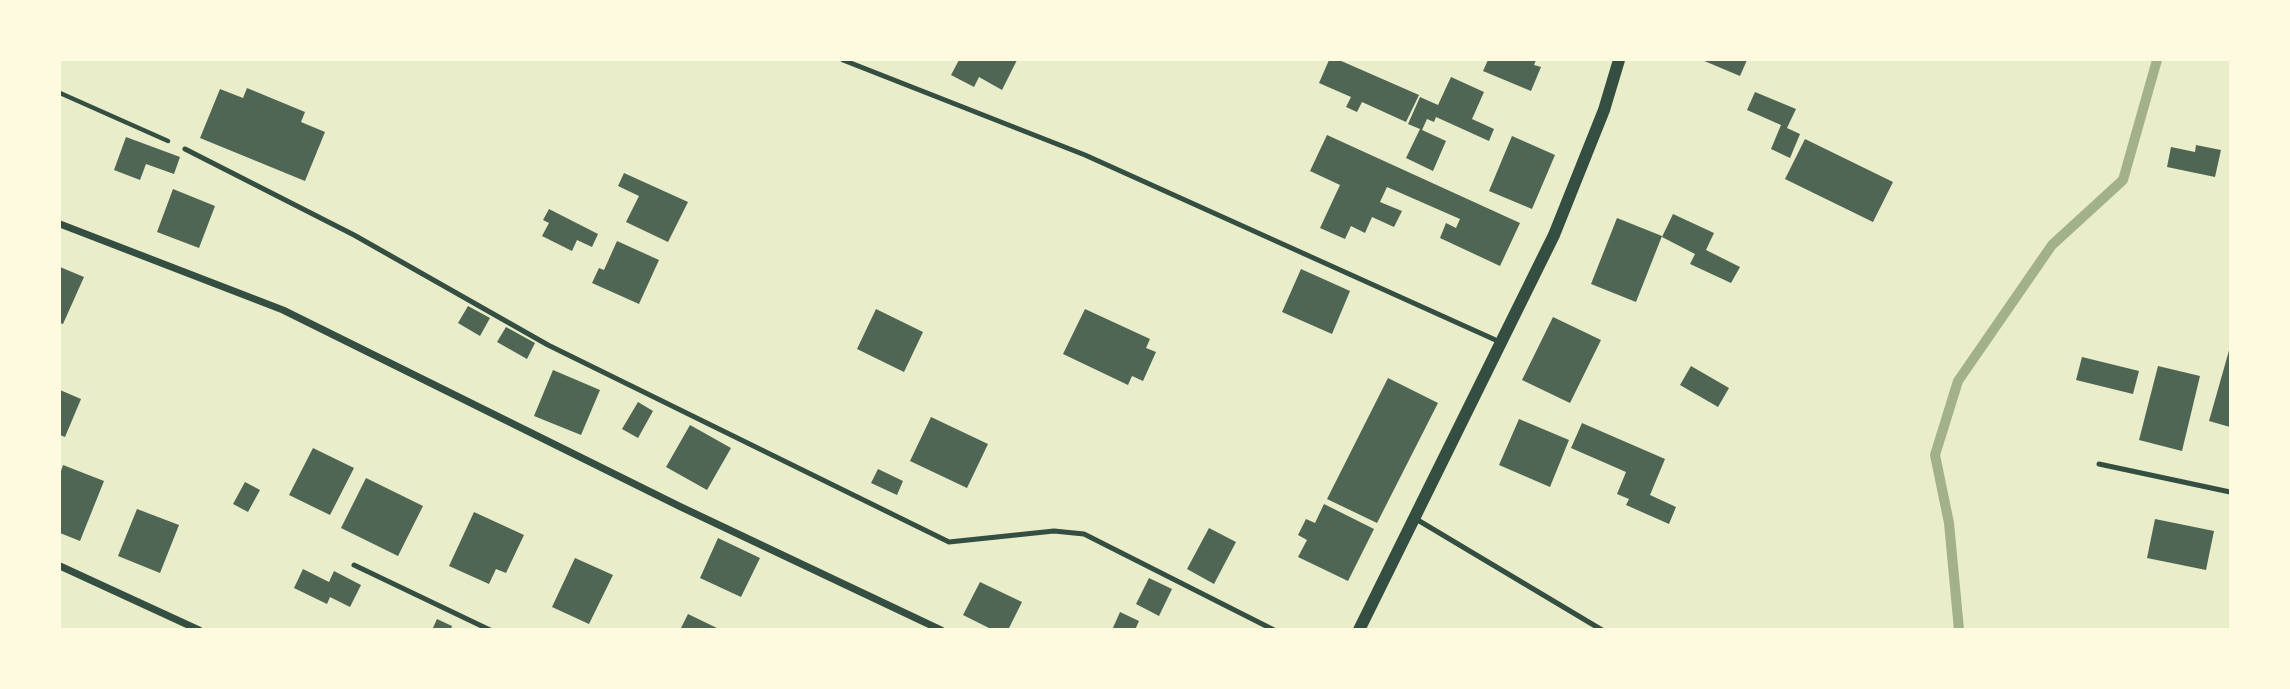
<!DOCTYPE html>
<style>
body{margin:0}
#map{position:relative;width:2290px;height:689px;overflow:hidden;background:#e9edc9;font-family:Montserrat,sans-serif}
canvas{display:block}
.frame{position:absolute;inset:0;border:61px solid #fefae0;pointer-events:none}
</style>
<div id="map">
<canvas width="2290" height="689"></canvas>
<div class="frame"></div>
</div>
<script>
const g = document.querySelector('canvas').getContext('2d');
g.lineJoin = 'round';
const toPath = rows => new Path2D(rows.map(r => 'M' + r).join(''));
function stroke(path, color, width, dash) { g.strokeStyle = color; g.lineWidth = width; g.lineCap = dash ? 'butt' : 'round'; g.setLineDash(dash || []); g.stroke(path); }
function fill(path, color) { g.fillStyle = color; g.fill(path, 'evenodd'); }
stroke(toPath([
 [1959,630,1949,523,1935,455,1958,381,2052,245,2123,180,2157,60]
]), '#a3b18a', 10);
fill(toPath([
 [959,60,1017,60,1002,90,979,77,974,87,951,75],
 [1329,60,1339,60,1419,95,1406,122,1362,102,1357,112,1346,107,1351,97,1319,83],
 [1488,60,1536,60,1534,65,1541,67,1531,91,1483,71],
 [1702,60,1747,60,1740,76],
 [1451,77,1484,92,1472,119,1494,129,1489,141,1436,117,1434,122,1427,119,1422,130,1446,141,1433,171,1406,158,1420,129,1408,124,1420,97,1438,105],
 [247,88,305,112,301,122,325,132,305,181,200,138,220,89,243,98],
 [1755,92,1796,109,1787,128,1800,134,1790,158,1771,149,1781,125,1747,110],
 [1327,135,1520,223,1500,266,1440,238,1446,223,1456,228,1460,219,1387,187,1380,202,1402,211,1394,227,1372,217,1365,233,1351,226,1345,239,1320,228,1340,185,1310,171],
 [1512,136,1555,155,1532,209,1489,191],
 [126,137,180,157,174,174,146,164,140,180,114,170],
 [1805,139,1893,182,1873,222,1785,179],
 [2196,145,2221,150,2215,177,2167,167,2171,147,2195,152],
 [624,173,688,202,668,242,626,222,639,196,618,186],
 [173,189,215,206,199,248,157,232],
 [549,209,598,234,592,247,577,240,572,251,542,236,549,223,543,220],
 [1673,214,1714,233,1706,250,1740,267,1731,283,1690,264,1695,254,1662,237],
 [1617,218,1662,236,1636,302,1591,284],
 [617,241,659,260,639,304,592,283,599,268,604,270],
 [60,267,84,277,63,324,60,323],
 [1301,269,1350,291,1332,334,1282,312],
 [468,306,490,318,480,336,458,323],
 [876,309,923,332,904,372,857,349],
 [1085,309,1150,339,1146,348,1156,352,1143,381,1132,376,1128,385,1063,354],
 [1553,317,1601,340,1570,403,1522,380],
 [506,327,535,343,527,359,497,342],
 [2230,347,2230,427,2209,421],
 [2082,357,2139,371,2133,394,2076,380],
 [1691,366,1729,388,1718,407,1680,385],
 [2158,366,2200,376,2182,451,2139,440],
 [553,370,600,390,581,435,534,416],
 [1388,378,1438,403,1377,523,1327,499],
 [60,390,81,399,65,437,60,435],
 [638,402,653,411,638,438,622,429],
 [931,417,988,444,967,488,910,461],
 [1519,419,1569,440,1550,487,1499,465],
 [1582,423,1665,459,1650,495,1676,507,1669,524,1626,505,1629,499,1617,494,1626,472,1571,448],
 [690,425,731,448,707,490,666,467],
 [313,448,354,468,330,515,289,495],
 [63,465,104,481,80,541,60,533,60,474],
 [878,469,903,481,897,495,871,483],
 [366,478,423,506,398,556,341,528],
 [245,482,260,490,248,512,233,504],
 [1324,504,1374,529,1348,581,1298,557,1307,540,1298,535,1306,519,1315,523],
 [137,509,179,525,160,573,118,556],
 [474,512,524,535,506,573,496,569,489,584,449,566],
 [2155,519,2214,531,2206,570,2147,558],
 [1209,528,1236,542,1214,584,1187,569],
 [718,538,760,558,741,597,700,578],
 [575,558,613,575,589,624,552,607],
 [303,569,329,582,334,571,361,585,350,607,330,597,327,604,294,588],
 [1149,578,1172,589,1159,616,1136,604],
 [980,582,1022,602,1008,630,993,630,963,615],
 [1120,612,1139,621,1135,630,1112,630],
 [688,614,721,630,680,630],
 [437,619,452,626,451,630,432,630]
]), '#4f6655');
stroke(toPath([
 [60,93,168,141]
]), '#344e41', 4.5);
stroke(toPath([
 [843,60,1085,155,1500,342],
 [185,149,354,235,548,345,949,542,1054,531,1084,534,1274,630],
 [2099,464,2230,492],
 [1416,519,1602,630],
 [354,565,490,630]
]), '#344e41', 5);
stroke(toPath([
 [60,224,283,310,681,507,941,630],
 [60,566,199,630]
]), '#344e41', 7);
stroke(toPath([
 [1359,630,1554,235,1604,110,1619,60]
]), '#344e41', 12);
</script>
